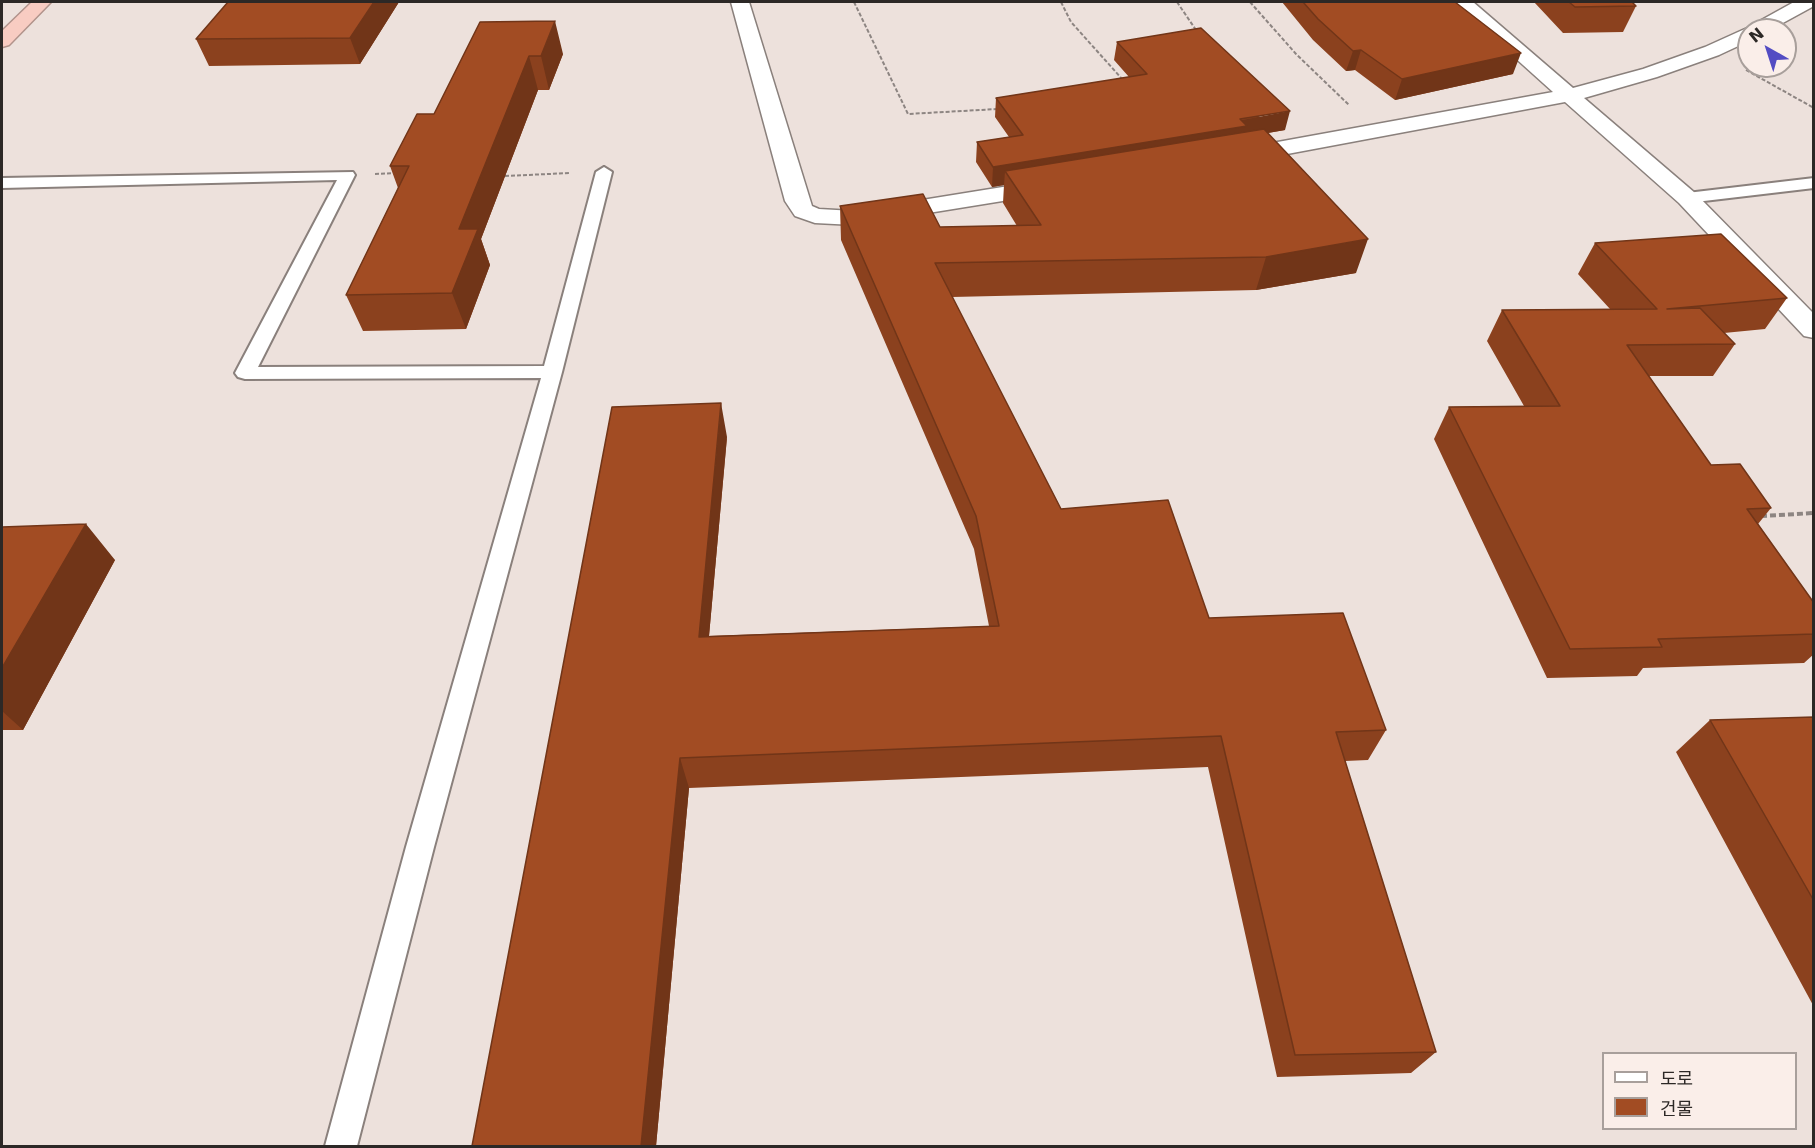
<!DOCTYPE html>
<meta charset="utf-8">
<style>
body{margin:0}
#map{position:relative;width:1815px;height:1148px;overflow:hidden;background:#ede1dc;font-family:"DejaVu Sans","Noto Sans KR",sans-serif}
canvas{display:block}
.frame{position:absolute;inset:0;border:3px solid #2c2826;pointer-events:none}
.legend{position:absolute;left:1602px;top:1052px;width:195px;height:78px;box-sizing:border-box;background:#faeee9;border:2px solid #a89f9b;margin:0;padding:8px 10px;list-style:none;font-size:18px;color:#2c2826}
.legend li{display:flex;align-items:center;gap:12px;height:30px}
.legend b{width:30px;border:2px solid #a89f9b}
.north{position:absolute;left:1737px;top:18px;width:60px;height:60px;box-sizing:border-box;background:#faeee9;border:2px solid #a89f9b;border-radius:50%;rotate:321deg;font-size:16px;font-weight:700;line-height:24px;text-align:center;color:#2c2826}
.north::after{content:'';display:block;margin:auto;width:21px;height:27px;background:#534cc3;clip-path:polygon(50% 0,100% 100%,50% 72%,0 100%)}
</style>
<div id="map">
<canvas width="1815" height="1148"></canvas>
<div class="frame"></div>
<ul class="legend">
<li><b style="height:8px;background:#fff"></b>도로</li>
<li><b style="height:16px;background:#a24c23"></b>건물</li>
</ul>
<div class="north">N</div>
</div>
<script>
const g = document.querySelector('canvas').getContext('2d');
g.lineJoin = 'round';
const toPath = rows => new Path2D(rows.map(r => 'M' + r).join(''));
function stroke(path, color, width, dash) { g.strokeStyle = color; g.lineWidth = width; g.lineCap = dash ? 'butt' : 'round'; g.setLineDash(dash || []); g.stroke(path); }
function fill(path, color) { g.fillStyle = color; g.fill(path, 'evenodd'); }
const lane = toPath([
 [604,167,612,172,562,372,434,847,357,1146,325,1146,406,847,541,378,245,379,238,377,235,373,337,180,2,188,2,178,353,172,355,175,258,367,544,366,596,172,604,167],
 [1814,178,1814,188,1687,203,1679,198,1687,193,1814,178]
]);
const street = toPath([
 [731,2,749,2,812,206,819,209,854,211,1046,180,1054,182,1058,187,1054,192,1046,194,854,225,815,223,795,216,785,201,731,2],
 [1453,2,1473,2,1573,88,1643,69,1705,47,1747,28,1794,2,1814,2,1814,6,1770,30,1749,30,1749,41,1719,55,1657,77,1584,98,1695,193,1814,314,1814,338,1804,336,1679,203,1565,102,1239,163,1231,161,1228,156,1231,151,1239,149,1553,92,1453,2]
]);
const highway = toPath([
 [32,2,51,2,9,45,2,47,2,31,32,2]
]);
stroke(lane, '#8a807c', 4);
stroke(street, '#8a807c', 3);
stroke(highway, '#b1938b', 3);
stroke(toPath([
 [854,2,908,114,998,109],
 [1061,2,1071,22,1123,80],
 [1177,2,1198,33],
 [1250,2,1296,54,1349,105],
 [1746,70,1814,108],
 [375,174,398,173],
 [505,176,570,173]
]), '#8d8582', 2, [4, 2]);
stroke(toPath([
 [1761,516,1814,513]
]), '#8d8582', 4, [6, 3]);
fill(lane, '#fff');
fill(street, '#fff');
fill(highway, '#f8ccc2');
fill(toPath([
 [228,2,399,2,360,64,209,66,196,39],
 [1282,2,1455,2,1513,74,1395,100,1355,70,1346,71,1313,40],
 [1534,2,1632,2,1636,6,1623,32,1563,33],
 [480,22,563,54,549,90,538,90,481,239,490,265,466,329,363,331,346,295,398,188,390,166,434,114],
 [1117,42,1285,130,1268,133,1356,273,1256,290,952,297,1061,509,1209,618,1386,730,1368,760,1345,761,1436,1052,1411,1073,1277,1077,1208,767,689,788,656,1146,472,1146,727,437,709,636,989,626,974,549,841,240,840,206,940,227,1017,226,1003,203,1004,185,992,187,976,162,977,142,1009,137,995,117,996,98,1129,77,1114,60],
 [1595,243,1787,298,1765,329,1724,333,1735,344,1713,376,1649,376,1711,465,1771,508,1758,524,1814,603,1814,654,1804,663,1643,668,1637,676,1547,678,1434,439,1449,407,1524,406,1487,341,1502,310,1610,309,1578,274],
 [2,527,115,560,23,730,2,730],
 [1814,717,1814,1007,1676,752,1710,720]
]), '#8b411e');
fill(toPath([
 [374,2,399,2,360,64,350,38],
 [555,21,563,54,549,90,541,56],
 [1361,50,1355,70,1346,71,1353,51],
 [1521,53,1513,74,1395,100,1402,79],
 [529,56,538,90,481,239,490,265,466,329,452,293,459,229],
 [1290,111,1285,130,1244,137,1005,171,1004,185,992,187,993,167],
 [1368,239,1356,273,1256,290,1266,257],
 [721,403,727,437,706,669,699,637],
 [86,524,115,560,23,730,2,711,2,668],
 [680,758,689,788,656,1146,641,1146]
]), '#713518');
const building = toPath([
 [228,2,374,2,350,38,196,39,228,2],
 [1303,2,1455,2,1521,53,1402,79,1361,50,1353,51,1318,19,1303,2],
 [1569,2,1632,2,1636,6,1575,7,1569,2],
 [555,21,541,56,529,56,459,229,478,229,452,293,346,295,409,166,390,166,417,114,434,114,480,22,555,21],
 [1201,28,1290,111,1240,119,1247,126,993,167,977,142,1023,135,996,98,1147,74,1117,42,1201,28],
 [1264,129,1368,239,1266,257,935,263,1061,509,1168,500,1209,618,1343,613,1386,730,1336,732,1436,1052,1295,1055,1221,736,680,758,641,1146,472,1146,612,407,721,403,699,637,999,626,976,516,840,206,923,194,940,227,1041,225,1005,171,1264,129],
 [1721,234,1787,298,1667,309,1700,308,1735,344,1627,345,1711,465,1740,464,1771,508,1747,509,1814,603,1814,634,1658,639,1662,647,1570,649,1449,407,1560,406,1502,310,1657,309,1595,243,1721,234],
 [86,524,2,668,2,527,86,524],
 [1814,717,1814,901,1710,720,1814,717]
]);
fill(building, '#a24c23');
stroke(building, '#713518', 1.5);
</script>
